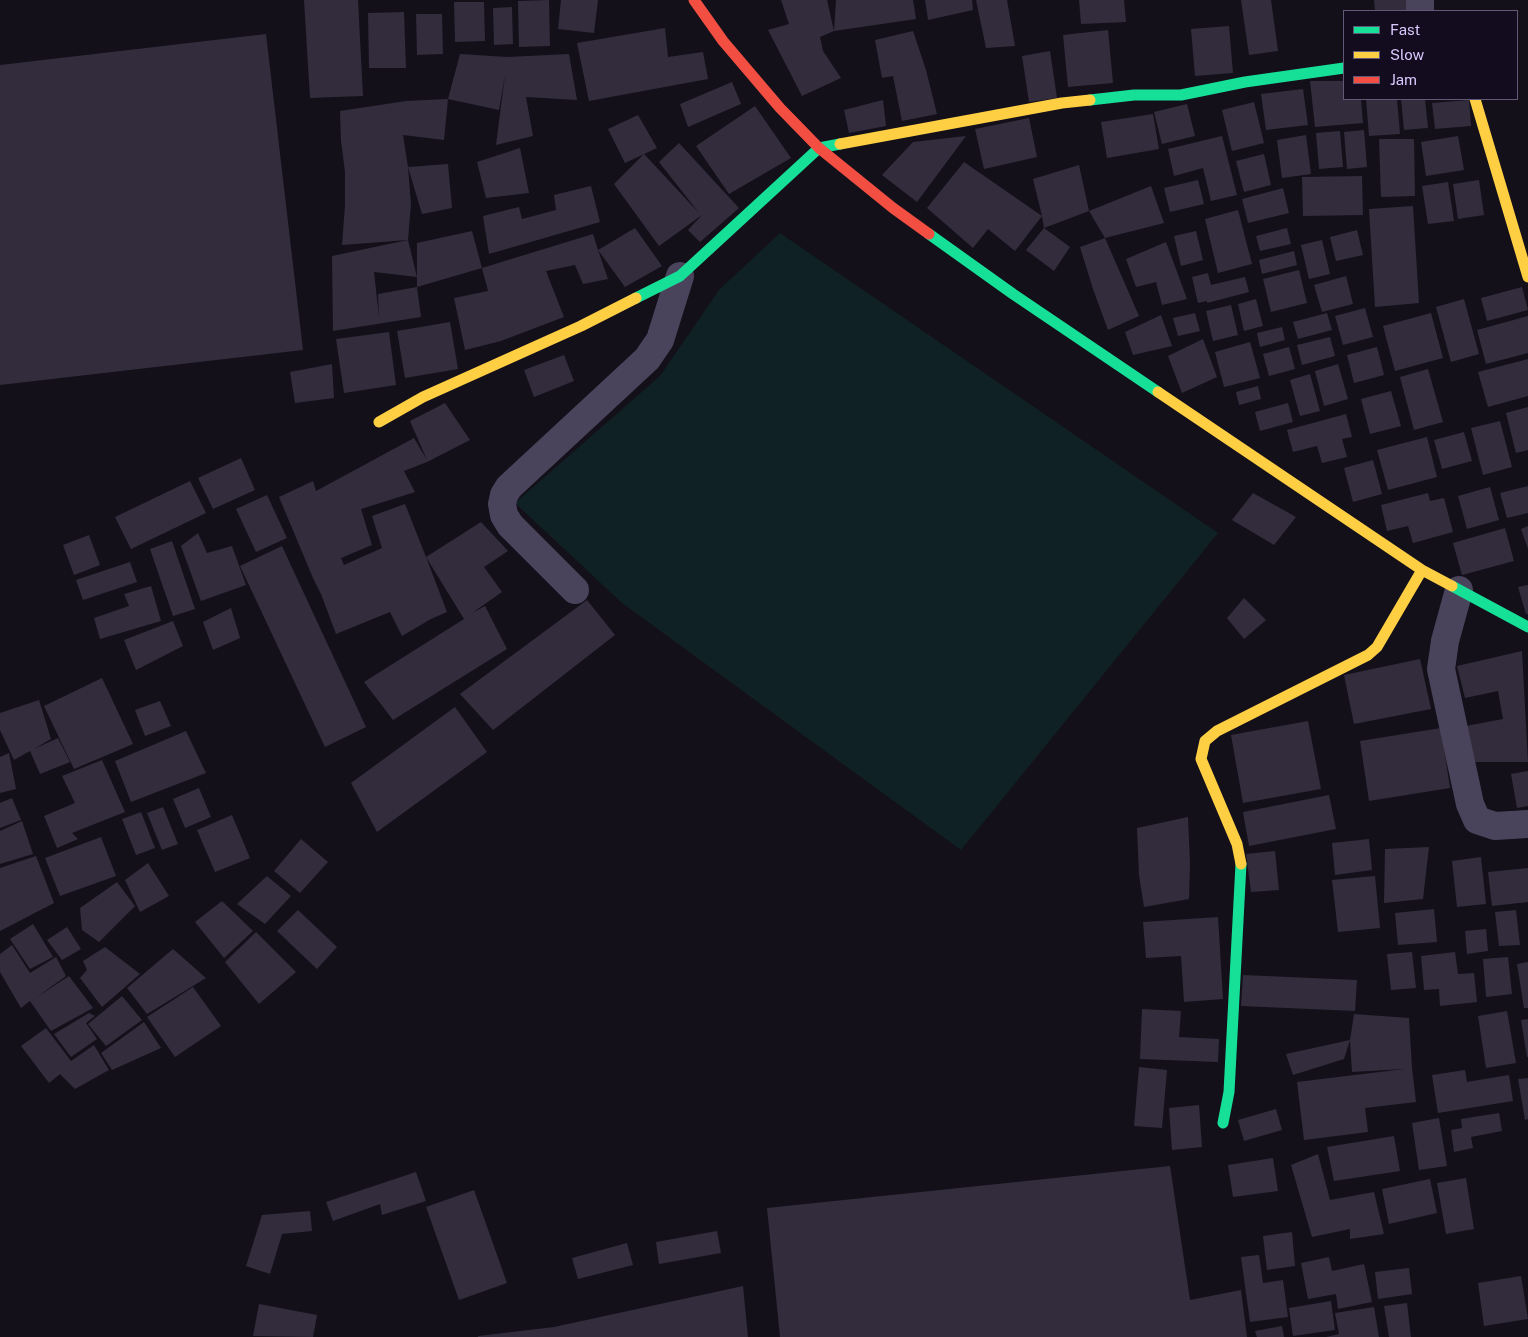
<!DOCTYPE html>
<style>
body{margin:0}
#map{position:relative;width:1528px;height:1337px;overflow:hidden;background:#13101a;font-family:"Public Sans",sans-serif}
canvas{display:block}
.legend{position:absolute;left:1343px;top:10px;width:175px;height:90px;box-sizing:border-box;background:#120c1e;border:1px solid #625878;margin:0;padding:6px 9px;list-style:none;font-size:15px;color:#d9c9fe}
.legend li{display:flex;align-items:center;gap:10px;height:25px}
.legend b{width:25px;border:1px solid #625878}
</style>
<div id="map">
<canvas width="1528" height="1337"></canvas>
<ul class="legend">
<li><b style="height:6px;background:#16e098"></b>Fast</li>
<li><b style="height:6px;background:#ffcf43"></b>Slow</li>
<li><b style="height:6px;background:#f24e42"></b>Jam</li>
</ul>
</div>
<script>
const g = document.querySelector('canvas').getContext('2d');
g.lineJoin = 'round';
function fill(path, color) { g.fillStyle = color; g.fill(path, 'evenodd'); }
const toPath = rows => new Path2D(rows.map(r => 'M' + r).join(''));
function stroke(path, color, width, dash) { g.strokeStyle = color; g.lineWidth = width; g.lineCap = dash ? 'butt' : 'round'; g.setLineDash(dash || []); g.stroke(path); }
fill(toPath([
 [780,233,1218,533,961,850,622,603,515,503,660,376,719,290]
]), '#102125');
fill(toPath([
 [304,0,358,0,363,96,310,98],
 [549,0,550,46,519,47,518,1],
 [561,0,598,0,594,33,558,29],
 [781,0,827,0,834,31,836,0,913,0,916,19,834,31,820,37,823,51,841,78,802,96,768,30,789,24],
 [925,0,972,0,973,10,928,20],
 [976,0,1007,0,1015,46,986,48],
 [1079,0,1124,0,1126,22,1081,24],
 [1241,0,1271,0,1278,51,1249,55],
 [1374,0,1410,0,1411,11,1375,11],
 [454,2,484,2,485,41,455,42],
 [512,7,513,44,494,45,493,8],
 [404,12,406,68,369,68,368,13],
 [416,14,442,14,443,54,417,55],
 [1229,26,1233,73,1195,76,1191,29],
 [665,28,668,57,703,52,708,79,589,101,577,43],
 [1108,30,1113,83,1068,87,1063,35],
 [913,31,926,70,937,114,902,121,893,76,882,78,875,40],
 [266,34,303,350,0,385,0,65],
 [1050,51,1057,98,1029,102,1022,56],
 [460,54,507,57,569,54,577,100,526,97,533,136,496,145,505,75,499,110,448,99],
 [1310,81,1344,81,1344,99,1361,99,1363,123,1315,127],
 [732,82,741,104,688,127,680,104],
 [1303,89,1308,125,1266,130,1261,94],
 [448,99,444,140,403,135,408,167,411,204,408,240,417,277,374,272,379,317,378,294,417,287,421,317,333,331,332,256,408,240,342,245,345,205,345,172,341,141,340,111,406,101],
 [1366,99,1397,99,1400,134,1369,136],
 [1401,99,1425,99,1428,128,1404,130],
 [883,100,886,126,849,133,844,110],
 [1469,100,1471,126,1435,129,1432,103],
 [1254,102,1264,143,1232,151,1222,110],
 [1187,104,1195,136,1162,144,1154,112],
 [755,106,791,158,729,194,696,146],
 [1153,114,1159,149,1107,158,1101,122],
 [638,115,657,148,625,163,608,129],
 [1029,118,1037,157,984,169,975,129],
 [1364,130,1367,167,1347,169,1344,132],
 [1340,131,1343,167,1319,169,1316,133],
 [1306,135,1311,174,1282,178,1277,140],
 [966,136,917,202,882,175,913,142],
 [1222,136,1237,195,1211,201,1203,168,1174,176,1168,149],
 [1458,136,1464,170,1426,176,1421,142],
 [1379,139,1414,139,1415,196,1381,197],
 [679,143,739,208,700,242,688,230,702,215,659,246,614,184,644,154,699,213,659,162],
 [520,148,529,193,486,198,477,162],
 [1264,154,1271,185,1244,192,1236,161],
 [964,162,1042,216,1033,179,1079,165,1089,211,1151,186,1164,223,1105,238,1089,211,1044,228,1042,216,1015,251,988,229,973,248,927,208],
 [448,164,452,208,422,214,408,167],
 [1362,176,1363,215,1303,216,1302,177],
 [1198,180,1204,204,1170,212,1164,188],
 [1479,180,1484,215,1458,219,1453,184],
 [1448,182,1454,221,1428,224,1422,186],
 [591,186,600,222,489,254,483,216,519,207,522,219,556,210,554,195],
 [1283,188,1289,213,1248,223,1242,199],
 [1413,206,1419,303,1375,307,1369,209],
 [1238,210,1252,264,1218,273,1205,219],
 [635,228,662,266,625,287,598,250,608,279,583,284,575,265,546,271,564,317,501,341,465,350,454,298,488,291,482,268,417,287,417,243,472,231,482,268,593,234,598,250],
 [1044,228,1070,247,1054,271,1026,250],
 [1287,228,1291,244,1260,251,1256,236],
 [1357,230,1363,255,1336,261,1330,237],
 [1196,231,1203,260,1181,266,1174,236],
 [1105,238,1139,316,1108,330,1093,289,1080,247],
 [1322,240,1330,274,1309,279,1301,245],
 [1166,242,1187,299,1162,305,1156,282,1136,287,1126,259],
 [1294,251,1297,265,1262,274,1259,260],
 [1299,270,1307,303,1271,312,1263,279],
 [1208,273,1211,285,1245,277,1249,292,1207,303,1207,301,1198,303,1192,277],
 [1346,276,1353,304,1322,312,1314,285],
 [1522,287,1528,310,1487,321,1481,298],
 [1256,299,1263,326,1244,331,1238,304],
 [1464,299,1479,354,1451,362,1436,307],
 [1231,305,1238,335,1213,341,1206,311],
 [1365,308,1373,337,1343,345,1335,316],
 [1195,313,1200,331,1178,336,1173,318],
 [1327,313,1332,330,1298,339,1293,322],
 [1431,313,1443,358,1395,371,1383,326],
 [1161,315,1172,346,1133,355,1125,332],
 [1528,316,1528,353,1486,364,1477,330],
 [450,322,458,369,405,378,397,331],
 [1282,327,1285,340,1260,347,1257,333],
 [389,332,396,385,344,393,336,339],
 [1330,337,1335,356,1302,365,1297,345],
 [1203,339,1217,377,1182,393,1168,356],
 [1250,342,1260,378,1224,387,1215,352],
 [1289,347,1295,369,1269,376,1263,354],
 [1377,347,1384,375,1354,383,1347,355],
 [564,355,574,381,534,397,524,370],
 [1528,359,1528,396,1488,407,1478,372],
 [332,364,334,398,295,403,290,372],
 [1338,364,1348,399,1324,406,1315,371],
 [1428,369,1443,422,1414,430,1400,377],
 [1310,374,1320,411,1300,416,1290,380],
 [1258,386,1261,399,1239,405,1236,392],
 [1391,391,1401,426,1370,434,1361,399],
 [445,403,470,440,427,462,404,471,415,492,361,509,372,545,341,558,344,565,382,548,372,516,405,504,426,557,481,522,508,551,484,567,502,592,472,613,485,606,507,649,393,720,364,682,464,619,426,557,447,612,431,619,402,636,390,612,336,634,321,594,313,578,279,497,313,481,316,491,414,438,427,460,410,421],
 [1288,403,1293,422,1260,431,1255,412],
 [1528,407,1528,450,1516,453,1506,413],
 [1346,414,1352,437,1342,439,1347,457,1322,463,1317,446,1293,452,1287,430],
 [1500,421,1512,467,1483,475,1471,428],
 [1464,432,1472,461,1442,469,1434,440],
 [1427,437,1437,477,1388,490,1377,450],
 [241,458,255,490,213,509,198,478],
 [1373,460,1382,494,1353,502,1344,468],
 [190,481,206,513,131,549,115,517],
 [1528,486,1528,513,1507,518,1500,493],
 [1490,487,1499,520,1467,529,1458,496],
 [1253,493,1296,517,1274,545,1232,520],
 [1428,493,1430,501,1444,498,1453,532,1413,543,1408,526,1387,531,1381,505],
 [267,495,287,538,256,552,236,509],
 [1528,526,1528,549,1521,529],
 [1505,528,1514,561,1462,575,1453,543],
 [198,533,207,553,232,546,246,585,201,601,181,546],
 [89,535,100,565,74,575,63,545],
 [172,541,195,609,173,616,150,549],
 [282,546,366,727,325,747,240,566],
 [130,562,137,582,83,600,76,580],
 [1528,585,1528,614,1526,614,1518,587],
 [151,586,161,621,100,639,94,618,129,606,124,594],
 [1244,598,1266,620,1244,639,1227,618],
 [587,600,615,635,493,730,460,694],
 [231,608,240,638,213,650,203,622],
 [173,621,183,646,136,670,124,640],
 [1522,651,1528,762,1473,762,1466,726,1503,719,1498,691,1465,698,1457,666],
 [1420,659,1431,709,1354,724,1344,675],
 [102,678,133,744,74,769,44,706],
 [39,700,51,739,34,749,58,738,70,762,40,774,30,751,14,760,0,730,0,713],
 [160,701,171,726,145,736,135,710],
 [455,707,487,752,377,832,351,783],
 [1308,721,1321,789,1243,803,1231,735],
 [1441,728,1450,788,1369,801,1360,741],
 [186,731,206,773,131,802,115,761],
 [9,753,16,789,0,793,0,757],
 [102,760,125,812,72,833,78,839,57,848,44,816,75,803,62,776],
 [1528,771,1528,806,1517,808,1511,774],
 [199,788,211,817,185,828,173,799],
 [1329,795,1336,829,1249,846,1243,812],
 [12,798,21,820,0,828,0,803],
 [163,807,178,844,162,850,147,813],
 [141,812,155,848,136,855,122,819],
 [232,815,250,858,215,872,197,830],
 [1188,817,1190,864,1189,899,1144,907,1139,875,1137,828],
 [22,821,33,854,0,864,0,831],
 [101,837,116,876,60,896,45,858],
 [301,839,328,862,300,893,274,871],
 [1369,839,1372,870,1335,875,1332,843],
 [1429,847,1423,899,1384,903,1385,849],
 [1275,851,1279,890,1251,892,1246,854],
 [36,856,54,903,0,931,0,868],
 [1481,857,1486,904,1457,907,1452,861],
 [148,863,169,896,140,912,125,880],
 [1528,868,1528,902,1492,906,1488,872],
 [267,876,291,896,265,924,237,904],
 [1375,876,1380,928,1338,932,1332,880],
 [117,882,135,906,99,942,82,930,80,908],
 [222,901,253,931,224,958,195,922],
 [1434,909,1437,942,1398,945,1395,913],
 [298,910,337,947,317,969,277,931],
 [1516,910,1520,945,1499,946,1495,912],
 [1218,917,1223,999,1184,1002,1181,956,1146,958,1143,922],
 [33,924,53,957,30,969,10,939],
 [67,927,81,949,62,960,47,940],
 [1486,929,1488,951,1467,954,1465,931],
 [256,932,296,972,259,1004,225,962],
 [12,945,30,973,56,957,66,976,37,997,69,976,93,1008,51,1031,30,1001,21,1008,0,972,0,954],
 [105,947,140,974,102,1007,80,978,87,970,83,961],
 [173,949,206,978,147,1014,127,988],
 [1412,952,1416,988,1391,990,1387,954],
 [1455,952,1458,974,1474,973,1477,1002,1440,1006,1439,989,1424,990,1421,956],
 [1508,957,1512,994,1486,997,1483,959],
 [1528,962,1528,1008,1524,1008,1517,964],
 [1243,975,1357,980,1355,1011,1241,1006],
 [193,987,221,1026,175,1057,147,1017],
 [122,996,142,1020,106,1046,88,1024],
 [1142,1009,1181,1011,1179,1037,1219,1039,1218,1062,1140,1059],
 [1507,1011,1516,1063,1486,1068,1478,1016],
 [89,1013,95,1016,86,1023,97,1039,71,1057,54,1034],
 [1354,1014,1409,1018,1412,1068,1416,1102,1365,1108,1368,1132,1304,1140,1297,1082,1404,1069,1352,1072,1350,1040],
 [1528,1019,1528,1057,1527,1057,1521,1020],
 [144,1022,161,1048,112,1070,101,1053],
 [46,1028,71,1061,94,1045,109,1070,75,1089,60,1074,49,1083,21,1046],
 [1350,1040,1344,1059,1293,1075,1286,1054],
 [1139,1067,1167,1070,1162,1128,1134,1126],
 [1465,1070,1467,1082,1509,1075,1513,1101,1438,1113,1432,1075],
 [1528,1078,1528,1119,1525,1120,1518,1079],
 [1199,1105,1202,1147,1172,1150,1169,1108],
 [1276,1109,1282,1130,1244,1141,1238,1120],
 [1499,1113,1502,1131,1471,1137,1473,1148,1454,1152,1451,1130,1462,1128,1461,1119],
 [1439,1118,1447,1166,1419,1170,1412,1123],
 [1394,1136,1400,1171,1334,1181,1327,1147],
 [1318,1154,1330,1200,1374,1192,1384,1234,1350,1239,1350,1229,1312,1237,1291,1165],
 [1273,1158,1278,1191,1233,1197,1228,1165],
 [1170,1166,1190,1300,1241,1290,1247,1337,780,1337,767,1208],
 [416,1172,426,1201,382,1215,380,1204,333,1221,326,1202],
 [1466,1178,1474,1229,1446,1234,1437,1183],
 [1430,1179,1437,1213,1389,1224,1382,1189],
 [474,1190,507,1283,459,1300,426,1207],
 [310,1211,312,1231,282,1234,270,1274,246,1266,262,1215],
 [717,1231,721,1253,659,1264,656,1242],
 [1292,1232,1295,1266,1267,1270,1263,1236],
 [627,1243,633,1265,578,1279,572,1258],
 [1259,1255,1263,1283,1283,1280,1288,1317,1250,1322,1241,1257],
 [1329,1257,1332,1271,1364,1264,1372,1302,1338,1309,1336,1294,1308,1299,1301,1263],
 [1409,1268,1412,1294,1378,1299,1375,1272],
 [1521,1276,1528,1319,1484,1326,1478,1283],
 [743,1286,748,1337,478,1337,478,1336,554,1327],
 [1331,1301,1335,1330,1293,1336,1289,1308],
 [1407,1303,1411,1337,1389,1337,1384,1306],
 [259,1304,317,1315,313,1337,253,1336],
 [1374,1307,1379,1337,1326,1337,1339,1334,1335,1313],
 [1282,1326,1284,1337,1257,1337,1255,1331]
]), '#322c3c');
stroke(toPath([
 [1420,0,1420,11],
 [575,590,510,525,504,515,502,504,504,495,509,487,647,359,660,340,680,276],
 [1459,590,1445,641,1441,669,1470,804,1477,820,1495,826,1528,824]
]), '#49445b', 28);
stroke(toPath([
 [1090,100,1134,95,1181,95,1245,82,1344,68],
 [929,234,1013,294,1158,392],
 [636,298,680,276,819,148,840,144],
 [1452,586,1528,627],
 [1223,1123,1229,1092,1241,864]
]), '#16e098', 11);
stroke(toPath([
 [1475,99,1528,277],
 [840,144,1062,103,1090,100],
 [1158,392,1422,570,1452,586],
 [379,422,423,397,581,326,636,298],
 [1241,864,1237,844,1201,759,1205,741,1217,731,1368,655,1377,647,1422,570]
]), '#ffcf43', 11);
stroke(toPath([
 [694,0,723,41,780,108,819,148,893,208,929,234]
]), '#f24e42', 11);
</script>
